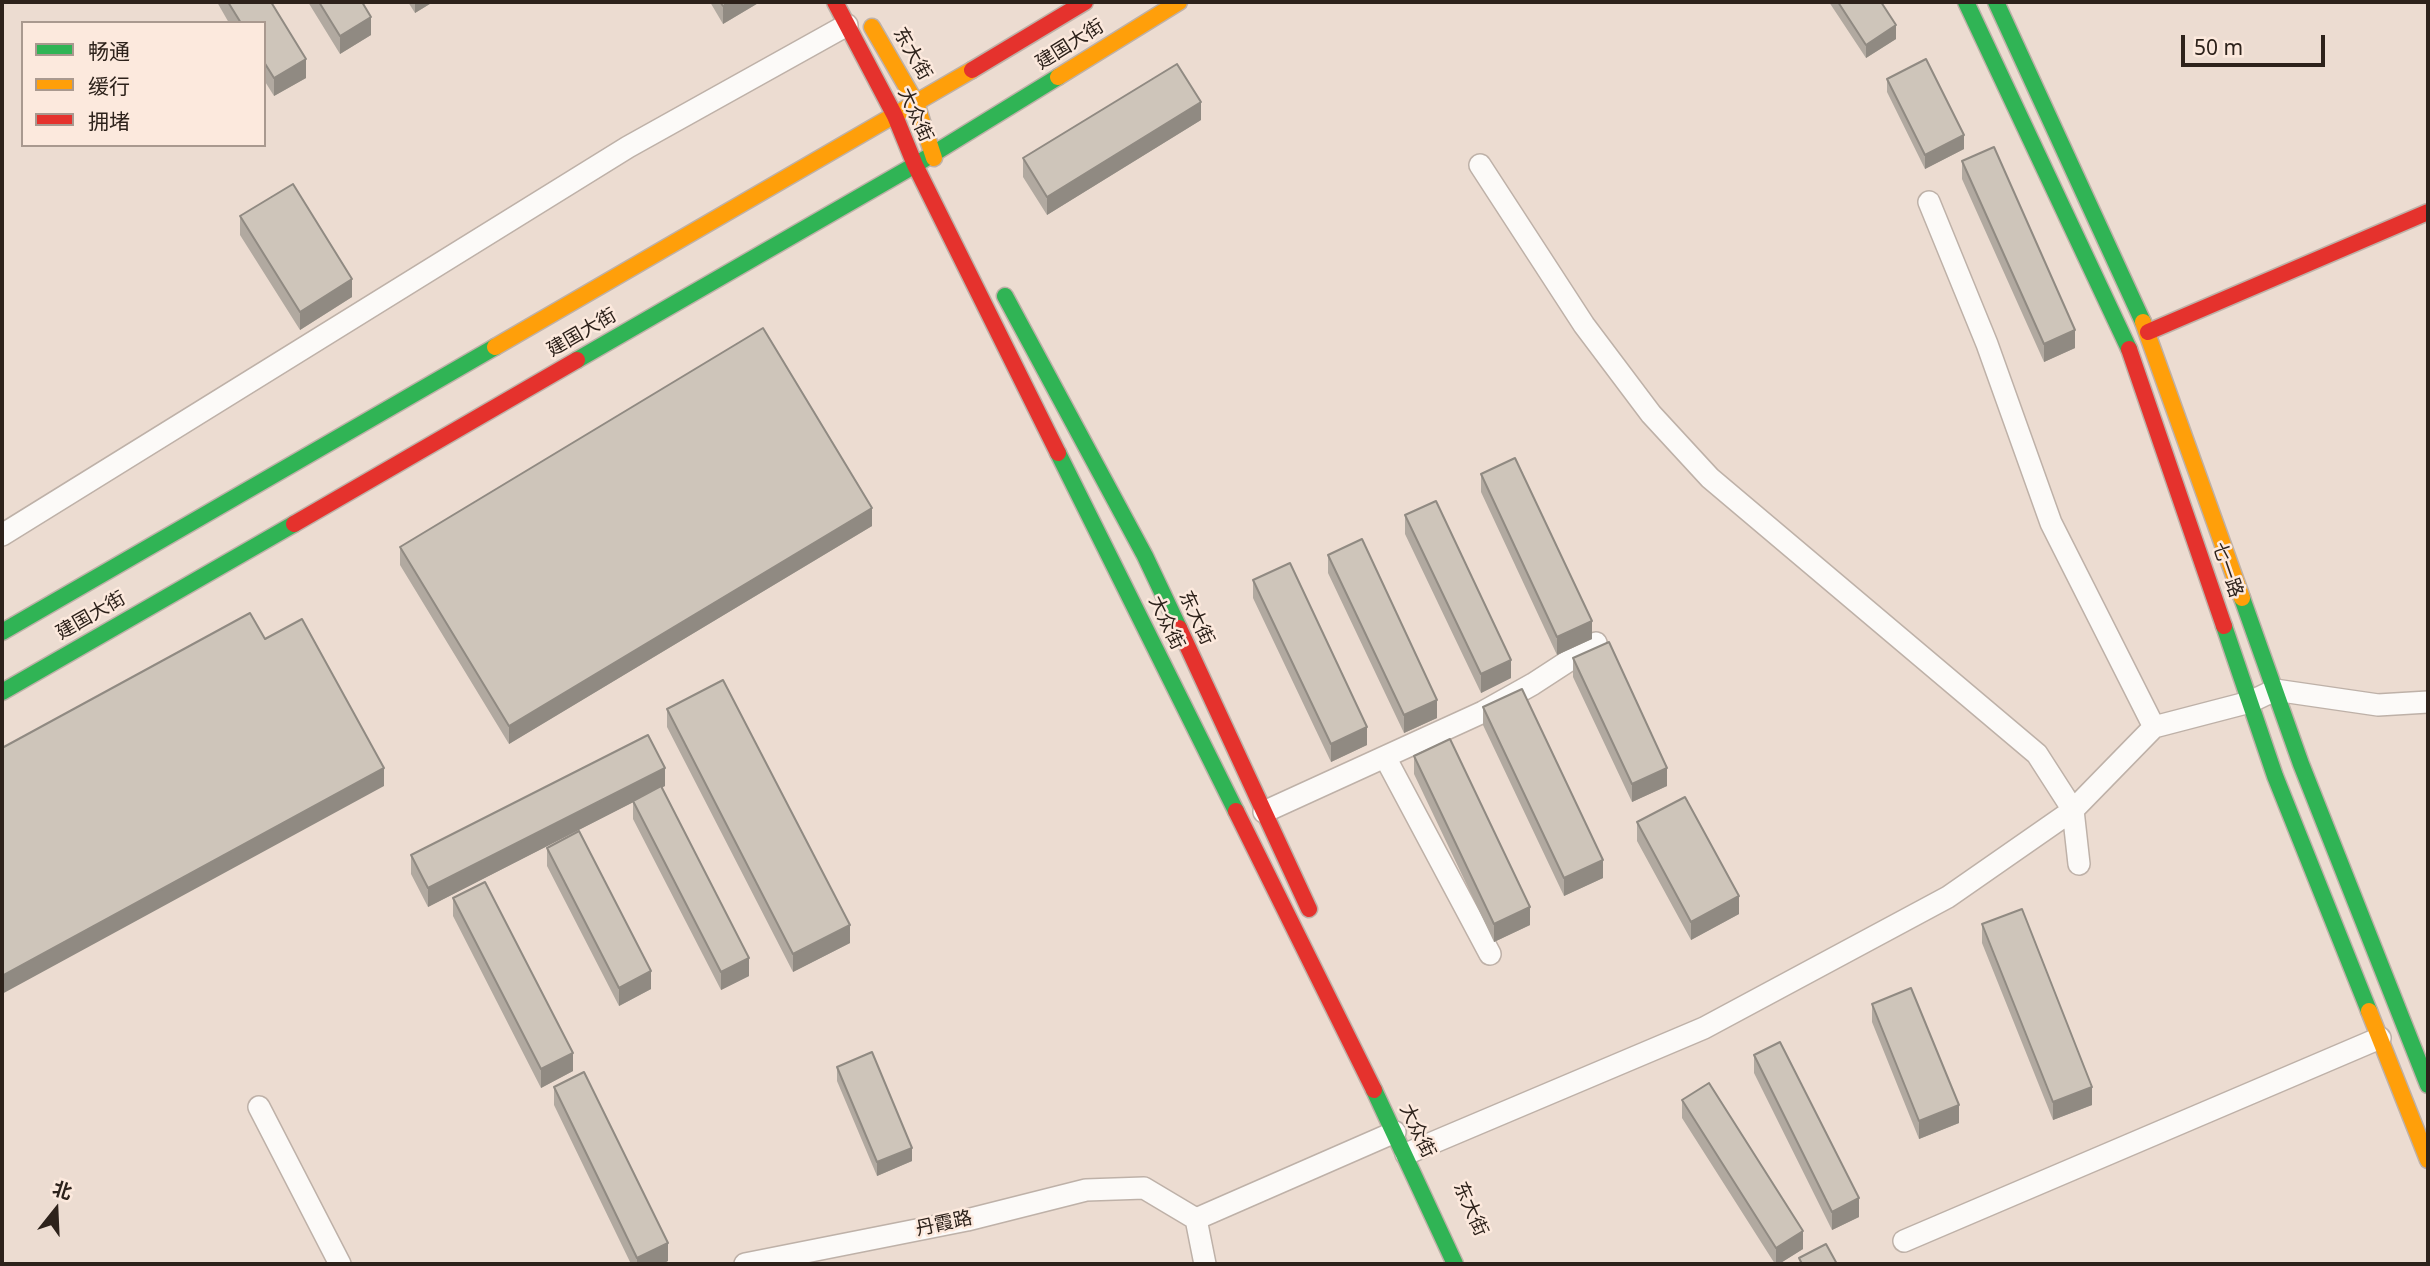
<!DOCTYPE html>
<meta charset="utf-8">
<style>
body{margin:0}
#map{position:relative;width:2430px;height:1266px;overflow:hidden;background:#ecdcd1;font-family:"Noto Sans","Noto Sans SC",sans-serif}
canvas{display:block}
.frame{position:absolute;inset:0;border:4px solid #2d221b;pointer-events:none}
.legend{position:absolute;left:21px;top:21px;width:245px;height:126px;box-sizing:border-box;background:#fce9dd;border:2px solid #a9998f;margin:0;padding:9px 12px;list-style:none;font-size:21px;color:#2d221b}
.legend li{display:flex;align-items:center;gap:14px;height:35px}
.legend b{width:35px;border:2px solid #a9998f}
.north{position:absolute;left:21px;top:1175px;width:70px;height:70px;-webkit-text-stroke:5px #fce9dd;paint-order:stroke;rotate:18deg;font-size:19px;font-weight:700;line-height:28px;text-align:center;color:#2d221b}
.north::after{content:'';display:block;margin:auto;width:24px;height:32px;background:#2d221b;clip-path:polygon(50% 0,100% 100%,50% 72%,0 100%)}
.scale{position:absolute;left:2181px;top:35px;width:144px;height:32px;box-sizing:border-box;border:4px solid #2d221b;border-top:0;padding-left:9px;font-size:21px;line-height:24px;white-space:nowrap;color:#2d221b;-webkit-text-stroke:5px #fce9dd;paint-order:stroke}
</style>
<div id="map">
<canvas width="2430" height="1266"></canvas>
<div class="frame"></div>
<ul class="legend">
<li><b style="height:9px;background:#30b455"></b>畅通</li>
<li><b style="height:9px;background:#ff9f0a"></b>缓行</li>
<li><b style="height:9px;background:#e5322d"></b>拥堵</li>
</ul>
<div class="north">北</div>
<div class="scale">50 m</div>
</div>
<script>
const g = document.querySelector('canvas').getContext('2d');
g.lineJoin = 'round';
const toPath = rows => new Path2D(rows.map(r => 'M' + r).join(''));
function stroke(path, color, width, dash) { g.strokeStyle = color; g.lineWidth = width; g.lineCap = dash ? 'butt' : 'round'; g.setLineDash(dash || []); g.stroke(path); }
function fill(path, color) { g.fillStyle = color; g.fill(path, 'evenodd'); }
function drawText(font, color, halo, rows, align = 'center') {
  g.font = font + ' "Noto Sans","Noto Sans SC",sans-serif'; g.lineWidth = 5; g.setLineDash([]); g.textBaseline = 'middle'; g.strokeStyle = halo; g.fillStyle = color; for (const [text, x, y, turn = 0] of rows) {
    g.save(); g.translate(x, y); g.rotate((+turn || 0) * Math.PI / 180); g.textAlign = isNaN(turn) ? turn : align; if (halo) g.strokeText(text, 0, 0); g.fillText(text, 0, 0); g.restore();
  }
}
const street = toPath([
 [1480,165,1584,325,1651,414,1710,478,2037,754,2073,810,2079,864],
 [1929,202,1987,344,2051,523,2154,727],
 [2,535,628,147,847,25],
 [1385,757,1490,954],
 [1264,812,1483,712,1533,684,1596,643],
 [259,1107,340,1264],
 [1406,1154,1704,1028,1948,897,2073,810,2154,727,2250,702,2275,690,2378,705,2428,702],
 [1196,1219,1395,1132],
 [1904,1241,2380,1038],
 [745,1264,967,1220,1086,1190,1144,1188,1196,1219,1205,1264]
]);
const fast = toPath([
 [1966,2,2129,349],
 [1996,2,2143,322],
 [1005,296,1145,556,1179,628],
 [577,360,915,165,1058,77],
 [1058,453,1236,811],
 [2242,598,2301,764,2428,1085],
 [2224,626,2275,776,2369,1011],
 [2,632,495,347],
 [2,692,294,524],
 [1374,1090,1455,1264]
]);
const slow = toPath([
 [872,27,916,103,934,158],
 [1058,77,1179,2],
 [2143,322,2242,598],
 [495,347,972,70],
 [2369,1011,2428,1160]
]);
const jam = toPath([
 [835,2,895,116,915,165,1058,453],
 [972,70,1085,2],
 [2148,332,2428,212],
 [2129,349,2224,626],
 [294,524,577,360],
 [1179,628,1309,909],
 [1236,811,1374,1090]
]);
stroke(street, '#beb1a8', 24);
stroke(fast, '#beb1a8', 19);
stroke(slow, '#beb1a8', 19);
stroke(jam, '#beb1a8', 19);
stroke(street, '#fcfaf8', 21);
stroke(fast, '#30b455', 16);
stroke(slow, '#ff9f0a', 16);
stroke(jam, '#e5322d', 16);
fill(toPath([
 [217,2,271,2,306,78,274,96,264,80,264,23,229,23],
 [308,2,362,2,371,35,340,54],
 [408,2,433,2,415,13],
 [710,2,760,2,723,24],
 [1829,2,1881,2,1896,39,1866,58],
 [1887,79,1964,149,1925,169,1887,92],
 [1201,120,1047,215,1023,177,1023,158],
 [1962,161,2075,348,2044,362,1962,179],
 [240,216,352,297,300,330,240,235],
 [1481,474,1592,639,1557,655,1481,492],
 [1405,515,1511,678,1481,693,1405,534],
 [872,526,509,744,400,565,400,547],
 [1328,555,1437,718,1404,733,1328,573],
 [1253,580,1367,745,1331,762,1253,598],
 [1573,658,1667,786,1632,802,1573,677],
 [1483,707,1603,878,1564,896,1483,725],
 [667,709,850,943,793,972,667,727],
 [1414,756,1530,925,1494,942,1414,774],
 [665,786,662,788,749,976,721,990,633,819,633,802,428,907,411,874,411,855],
 [1637,822,1739,914,1691,940,1637,841],
 [547,848,651,989,619,1006,547,866],
 [453,898,573,1071,541,1088,453,916],
 [1982,924,2092,1105,2053,1120,1982,943],
 [1872,1004,1959,1123,1919,1139,1872,1022],
 [1754,1055,1859,1217,1832,1230,1754,1073],
 [837,1067,912,1161,877,1176,837,1081],
 [554,1087,668,1261,662,1264,631,1264,554,1105],
 [1682,1100,1803,1249,1779,1264,1775,1264,1682,1118]
]), '#b1a9a0');
fill(toPath([
 [415,2,433,2,415,13],
 [729,2,760,2,723,24,723,6],
 [371,17,371,35,340,54,340,36],
 [1896,25,1896,39,1866,58,1866,45],
 [306,59,306,78,274,96,274,78],
 [1201,102,1201,120,1047,215,1047,197],
 [1964,135,1964,149,1925,169,1925,155],
 [352,279,352,297,300,330,300,312],
 [2075,330,2075,348,2044,362,2044,344],
 [872,508,872,526,509,744,509,726],
 [1592,621,1592,639,1557,655,1557,637],
 [1511,660,1511,678,1481,693,1481,674],
 [1437,700,1437,718,1404,733,1404,715],
 [1367,727,1367,745,1331,762,1331,744],
 [384,768,384,786,2,994,2,976],
 [665,768,665,786,428,907,428,888],
 [1667,768,1667,786,1632,802,1632,784],
 [1603,860,1603,878,1564,896,1564,878],
 [1739,896,1739,914,1691,940,1691,922],
 [1530,907,1530,925,1494,942,1494,924],
 [850,925,850,943,793,972,793,954],
 [749,958,749,976,721,990,721,972],
 [651,971,651,989,619,1006,619,988],
 [573,1053,573,1071,541,1088,541,1069],
 [2092,1087,2092,1105,2053,1120,2053,1102],
 [1959,1105,1959,1123,1919,1139,1919,1121],
 [912,1148,912,1161,877,1176,877,1162],
 [1859,1198,1859,1217,1832,1230,1832,1212],
 [1803,1231,1803,1249,1779,1264,1776,1264,1776,1248],
 [668,1243,668,1261,662,1264,637,1264,637,1258]
]), '#908a82');
const building = toPath([
 [228,2,271,2,306,59,274,78,264,62,264,23,241,23,228,2],
 [319,2,362,2,371,17,340,36,319,2],
 [720,2,729,2,723,6,720,2],
 [1838,2,1881,2,1896,25,1866,45,1838,2],
 [1926,59,1964,135,1925,155,1887,79,1926,59],
 [1177,64,1201,102,1047,197,1023,158,1177,64],
 [1994,147,2075,330,2044,344,1962,161,1994,147],
 [293,184,352,279,300,312,240,216,293,184],
 [763,328,872,508,509,726,400,547,763,328],
 [1515,458,1592,621,1557,637,1481,474,1515,458],
 [1436,501,1511,660,1481,674,1405,515,1436,501],
 [1362,539,1437,700,1404,715,1328,555,1362,539],
 [1290,563,1367,727,1331,744,1253,580,1290,563],
 [250,613,265,639,302,619,384,768,2,976,2,748,250,613],
 [1609,642,1667,768,1632,784,1573,658,1609,642],
 [723,680,850,925,793,954,667,709,723,680],
 [1522,689,1603,860,1564,878,1483,707,1522,689],
 [648,735,665,768,428,888,411,855,648,735],
 [1450,739,1530,907,1494,924,1414,756,1450,739],
 [661,786,749,958,721,972,633,801,661,786],
 [1685,797,1739,896,1691,922,1637,822,1685,797],
 [579,831,651,971,619,988,547,848,579,831],
 [485,882,573,1053,541,1069,453,898,485,882],
 [2022,909,2092,1087,2053,1102,1982,924,2022,909],
 [1911,988,1959,1105,1919,1121,1872,1004,1911,988],
 [1780,1042,1859,1198,1832,1212,1754,1055,1780,1042],
 [872,1052,912,1148,877,1162,837,1067,872,1052],
 [584,1072,668,1243,637,1258,554,1087,584,1072],
 [1709,1083,1803,1231,1776,1248,1682,1100,1709,1083],
 [1826,1244,1837,1264,1802,1264,1799,1258,1826,1244]
]);
fill(building, '#cec5ba');
stroke(building, '#908a82', 2);
drawText('19px', '#2d221b', '#fce9dd', [
 ["建国大街",1070,45,-32],
 ["东大街",912,54,60],
 ["大众街",915,115,65],
 ["建国大街",582,333,-30],
 ["七一路",2227,570,71],
 ["建国大街",91,616,-30],
 ["东大街",1196,618,65],
 ["大众街",1166,623,64],
 ["大众街",1417,1131,64],
 ["东大街",1470,1209,66],
 ["丹霞路",944,1224,-12]
]);
</script>
